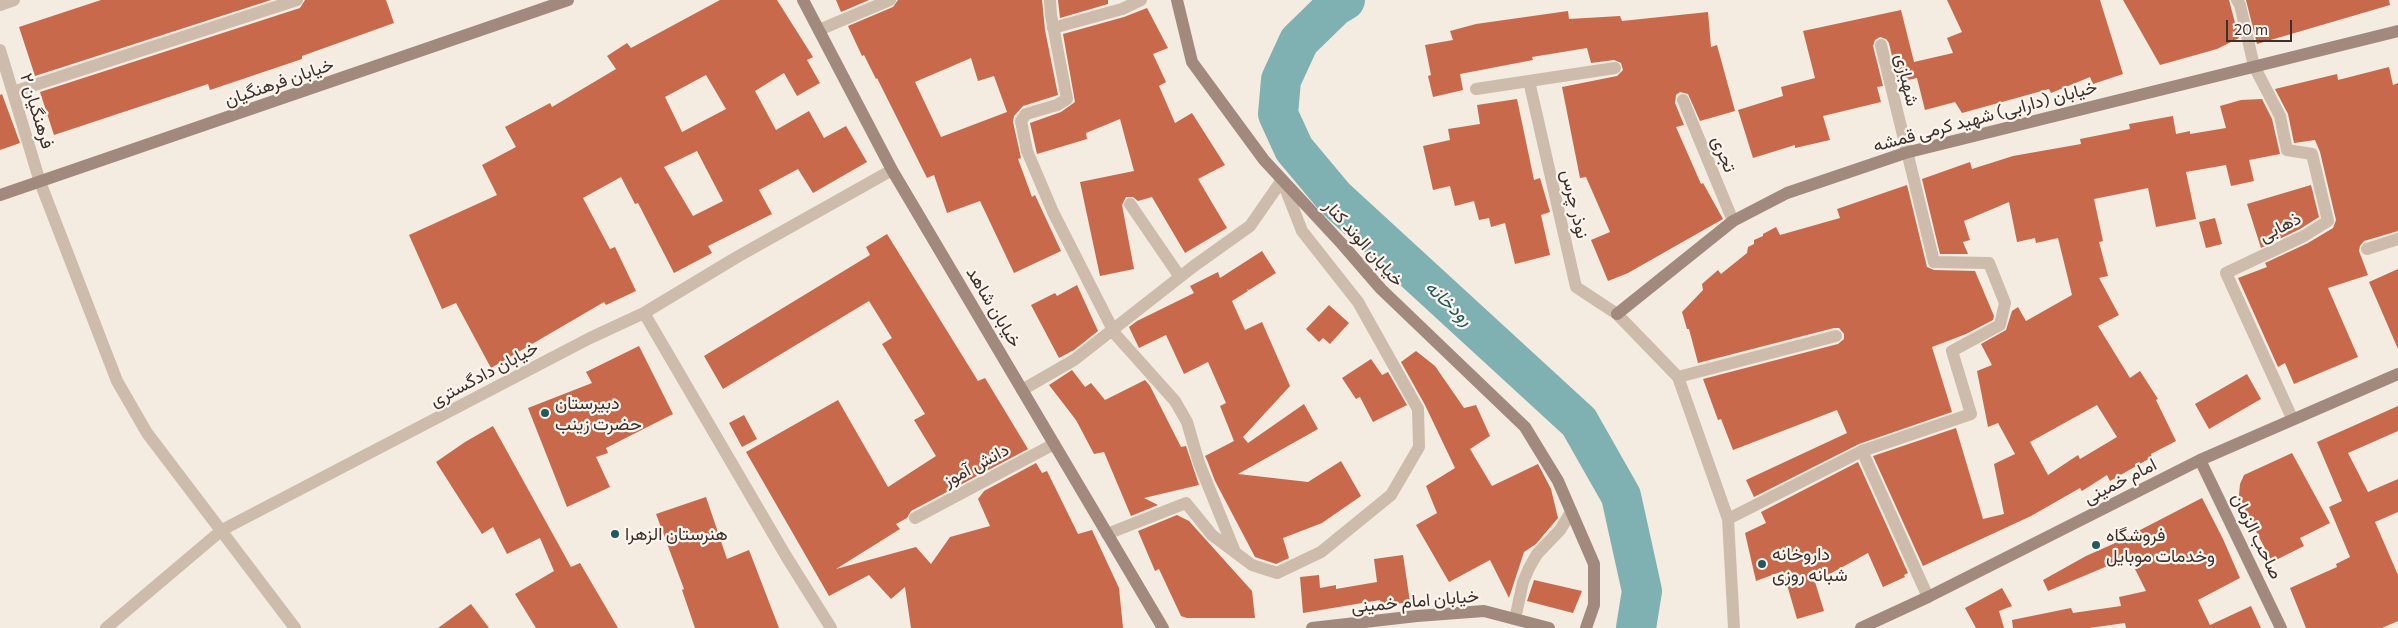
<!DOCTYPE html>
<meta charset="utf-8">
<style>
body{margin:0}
#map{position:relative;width:2398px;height:628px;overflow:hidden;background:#f4ebe1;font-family:Commissioner,sans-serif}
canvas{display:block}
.scale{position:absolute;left:2226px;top:20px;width:66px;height:22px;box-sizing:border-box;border:2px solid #3b302b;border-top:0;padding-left:6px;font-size:15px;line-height:18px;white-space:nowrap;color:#3b302b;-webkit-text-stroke:4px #fbf5ee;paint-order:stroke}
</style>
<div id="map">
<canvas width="2398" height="628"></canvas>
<div class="scale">20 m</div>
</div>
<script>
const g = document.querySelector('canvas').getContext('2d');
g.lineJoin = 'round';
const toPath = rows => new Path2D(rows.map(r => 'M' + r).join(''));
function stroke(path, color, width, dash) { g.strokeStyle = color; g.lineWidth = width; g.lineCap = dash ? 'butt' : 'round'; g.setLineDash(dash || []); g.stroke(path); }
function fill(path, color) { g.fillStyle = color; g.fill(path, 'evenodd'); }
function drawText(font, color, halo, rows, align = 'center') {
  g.font = font + ' Commissioner,Vazirmatn,sans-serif'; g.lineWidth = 4.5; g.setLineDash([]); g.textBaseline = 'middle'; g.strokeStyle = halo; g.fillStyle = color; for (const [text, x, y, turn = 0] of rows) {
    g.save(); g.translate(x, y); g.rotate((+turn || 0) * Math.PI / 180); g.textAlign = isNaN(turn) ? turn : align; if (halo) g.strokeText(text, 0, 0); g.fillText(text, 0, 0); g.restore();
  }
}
stroke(toPath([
 [1345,0,1335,6,1299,41,1281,80,1278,114,1294,149,1335,198,1579,422,1621,496,1642,591,1636,628]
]), '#7fb0b2', 40);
fill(toPath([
 [101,0,271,0,35,76,19,27],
 [305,0,386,0,394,23,302,56,302,59,210,90,208,84,54,135,40,92,300,8],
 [720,0,777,0,813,57,807,60,820,83,797,96,784,73,755,91,776,130,809,111,824,138,846,126,867,162,813,193,798,169,759,190,772,214,708,246,712,253,674,273,638,203,635,204,621,177,583,198,610,249,615,247,636,291,606,305,604,302,491,368,456,303,442,309,409,235,497,195,482,165,516,147,505,127,550,103,552,107,616,69,607,56,627,43,631,48],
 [706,75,726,109,682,132,665,97],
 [697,151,723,201,693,216,664,167],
 [836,0,869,0,841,12],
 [898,0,1042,0,1045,30,1058,95,1023,106,1014,116,1013,122,1021,158,1018,159,1032,197,1035,195,1061,251,1014,273,980,201,947,213,934,175,927,178,877,78,876,79,864,55,862,56,848,26,893,7],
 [971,58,978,81,994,76,1007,112,941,137,915,82],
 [1058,0,1108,0,1108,4,1060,18],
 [1947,0,2100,0,2123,74,2093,84,2090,77,2051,93,2049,89,1962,113,1955,102,1925,110,1917,78,1898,82,1889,43,1886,39,1880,37,1875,40,1873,46,1883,86,1877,87,1881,102,1823,116,1830,140,1795,148,1795,145,1753,158,1738,110,1783,96,1781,87,1815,78,1803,31,1901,10,1914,62,1953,53,1947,38,1962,32],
 [2123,0,2229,0,2239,38,2217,49,2160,65],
 [2246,0,2389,0,2390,5,2257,44],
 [1147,8,1168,48,1153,54,1166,82,1159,86,1175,123,1192,113,1225,165,1198,179,1227,228,1185,253,1152,197,1138,201,1133,197,1126,197,1122,205,1134,269,1100,276,1080,182,1134,171,1120,119,1086,133,1087,139,1037,154,1030,123,1061,112,1075,102,1063,34,1124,17],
 [1568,11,1569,19,1620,16,1622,21,1708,12,1711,47,1717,45,1735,111,1700,121,1688,94,1680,92,1676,95,1675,103,1684,125,1676,127,1701,184,1703,183,1723,219,1628,273,1608,281,1591,240,1610,232,1586,177,1580,178,1562,87,1617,76,1623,70,1621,63,1614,60,1591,63,1587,48,1532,57,1533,60,1460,74,1463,90,1433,97,1428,76,1431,75,1425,45,1453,40,1450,31,1476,24],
 [2389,67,2393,85,2398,83,2398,231,2364,241,2360,246,2359,251,2368,275,2328,288,2358,357,2294,384,2285,363,2278,367,2238,278,2267,267,2265,263,2308,243,2333,228,2336,220,2320,152,2315,140,2294,143,2288,114,2275,89,2337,74,2338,80],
 [2,94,20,143,0,150,0,95],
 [1517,99,1534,180,1540,178,1550,212,1541,215,1550,255,1515,264,1505,223,1491,227,1489,218,1479,220,1474,201,1455,206,1450,186,1433,190,1423,146,1450,140,1448,129,1480,124,1477,105],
 [2262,99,2272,119,2280,154,2249,160,2254,181,2231,186,2226,165,2186,172,2196,219,2156,227,2148,188,2094,199,2103,241,2099,242,2108,276,2099,278,2119,315,2098,326,2130,378,2140,371,2158,399,2156,400,2176,441,2151,454,2152,457,2110,481,2107,475,2082,491,2080,488,2031,516,1923,566,1873,456,1956,428,1983,519,2004,514,1994,464,2015,454,1998,423,1988,427,1977,371,1992,365,1981,344,2006,330,2012,311,2018,307,2026,321,2072,295,2058,238,2036,243,2035,238,2017,242,2009,202,1964,221,1970,240,1963,242,1968,254,1940,254,1922,179,1970,162,1972,169,2013,156,2081,144,2080,139,2130,129,2129,124,2173,116,2176,134,2190,131,2190,134,2226,128,2220,106,2241,100],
 [2097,405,2117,437,2080,459,2078,455,2048,475,2030,442],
 [1907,185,1927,267,1934,270,1975,271,1994,316,1993,320,1966,334,1932,347,1952,412,1859,444,1754,497,1746,480,1847,433,1837,410,1733,450,1721,419,1718,420,1703,379,1838,344,1844,339,1844,334,1839,328,1834,328,1698,363,1689,329,1687,329,1682,312,1703,290,1702,284,1718,270,1721,274,1747,253,1748,247,1754,244,1754,240,1763,236,1763,234,1776,227,1780,235,1840,218,1837,209],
 [2311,185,2319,217,2300,229,2261,248,2247,204],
 [2215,218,2222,244,2206,248,2199,222],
 [887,234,978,381,985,378,1028,449,911,511,907,518,896,524,900,529,836,569,916,547,931,564,950,537,990,526,978,499,984,491,1036,463,1042,473,1047,471,1078,534,1092,530,1119,588,1123,628,911,628,905,587,891,599,869,575,829,596,746,452,838,400,888,487,936,456,914,420,925,414,882,344,892,338,869,301,723,389,704,356,870,255,866,247],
 [1262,251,1276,273,1249,290,1247,289,1248,291,1232,301,1245,330,1262,322,1290,386,1243,437,1248,443,1304,404,1318,429,1238,474,1308,482,1341,461,1361,496,1322,523,1283,538,1289,558,1276,564,1255,557,1215,481,1207,460,1205,456,1234,441,1220,406,1226,403,1208,362,1184,374,1166,335,1139,348,1129,327,1137,321,1194,293,1190,286,1218,272,1220,278],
 [2398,269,2398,349,2369,282],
 [1077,285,1098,331,1074,350,1059,358,1031,305,1055,293,1057,296],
 [1329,305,1349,323,1330,344,1323,338,1319,342,1306,329],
 [639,346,673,414,606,448,608,453,596,457,610,487,567,507,528,408,592,383,586,372],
 [1416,351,1435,366,1464,408,1476,405,1490,436,1470,449,1492,486,1538,464,1551,489,1558,518,1536,544,1524,552,1509,598,1490,560,1449,582,1416,525,1437,513,1426,486,1455,468,1425,405,1401,362],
 [1371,359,1382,375,1388,372,1407,405,1373,422,1360,397,1356,399,1342,378],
 [1072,370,1085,387,1091,383,1105,400,1145,380,1150,386,1181,447,1186,446,1199,485,1144,498,1158,505,1131,516,1104,452,1094,454,1076,420,1049,385],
 [2247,374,2261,399,2209,429,2195,404],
 [2398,406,2398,431,2348,453,2368,492,2398,479,2398,512,2375,522,2398,575,2398,621,2382,628,2306,628,2290,588,2337,567,2336,564,2350,557,2329,507,2342,501,2317,442],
 [744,415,757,439,742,447,729,423],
 [493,426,571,567,580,563,618,628,536,628,515,594,554,571,540,538,507,554,493,527,482,534,436,462,465,442],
 [2292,453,2330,523,2300,538,2304,546,2272,562,2247,514,2239,495,2240,484,2244,475],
 [1858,462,1908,573,1904,575,1905,577,1883,587,1868,553,1815,582,1824,611,1797,619,1783,571,1756,581,1745,533,1766,523,1761,512],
 [706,497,727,559,749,550,779,628,695,628,682,590,684,589,656,514],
 [2202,498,2223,539,2240,578,2198,600,2210,625,2251,606,2261,628,2126,628,2125,623,2089,628,2013,628,2012,620,2071,608,2073,613,2121,606,2119,597,2146,591,2129,557,2048,591,2043,580,2086,556,2113,544],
 [1177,515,1189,521,1252,591,1255,618,1187,618,1181,616,1159,569,1155,571,1138,531],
 [1403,555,1410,602,1381,606,1380,600,1303,613,1300,577,1319,575,1320,588,1336,585,1336,589,1377,582,1374,559],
 [1534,580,1582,591,1573,613,1527,601],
 [2002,588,2012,606,1999,611,2004,628,1976,628,1965,608],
 [471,604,489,628,438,628]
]), '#c8694b');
stroke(toPath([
 [1050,0,1051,15,1067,99,1057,105,1026,114,1021,121,1027,151,1053,212,1115,334,1175,401,1187,422,1199,463,1235,552],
 [2237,0,2240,5,2254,66,2280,116,2287,150,2312,154,2328,221,2304,236,2226,273,2292,418],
 [0,5,14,0],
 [1053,28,1122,9,1141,0],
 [819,30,890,0],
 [0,50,40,182,117,381,147,433,295,628],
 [1529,81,1576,287,1617,314,1678,377,1728,519,1734,628],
 [1476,89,1615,68],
 [13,92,297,0],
 [1683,100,1733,221],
 [1130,204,1180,277],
 [2367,249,2398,239],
 [644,313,786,556,831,628],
 [1678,377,1836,336],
 [1022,390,1074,360,1194,266,1250,226,1282,180],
 [1862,451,1928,597],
 [915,518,1054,444],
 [1728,519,1862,451,1971,414,1952,351,2000,325,2005,303,1989,263,1934,262,1881,45],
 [1107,534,1186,503,1212,535,1252,565,1277,573,1321,552,1391,495,1419,447,1418,409,1358,302,1302,231,1282,180],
 [1515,619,1523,582,1529,568,1537,554,1560,530,1571,512],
 [106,628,222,530,590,338,644,313,737,257,892,170]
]), '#cdbbac', 12);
stroke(toPath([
 [803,0,892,170,1163,628],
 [1177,0,1192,62,1264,160,1342,244,1381,289,1525,427,1558,481,1594,564,1594,605,1586,628],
 [0,195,568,0],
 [1617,314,1733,221,1787,193,1905,153,2398,31],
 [2200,460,2281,628],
 [1312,628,1417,616,1484,611,1549,628],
 [1861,628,1928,597,2200,460,2398,374]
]), '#a18a7d', 12);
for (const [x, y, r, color] of [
 [545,413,5,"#1f5a5e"],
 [615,534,5,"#1f5a5e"],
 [2096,545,5,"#1f5a5e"],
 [1762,564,5,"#1f5a5e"]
]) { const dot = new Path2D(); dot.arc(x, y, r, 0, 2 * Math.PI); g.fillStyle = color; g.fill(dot); stroke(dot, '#fbf5ee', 2); }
drawText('18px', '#3b302b', '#fbf5ee', [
 ["شهبازی",1907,80,77],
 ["خیابان فرهنگیان",279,82,-19],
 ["فرهنگیان ۲",37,111,73],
 ["خیابان (دارابی) شهید کرمی قمشه",1985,116,-15],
 ["تجری",1724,154,68],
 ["نوذر چرس",1575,204,77],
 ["ذهابی",2280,227,-27],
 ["خیابان الوند کنار",1364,243,48],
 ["خیابان شاهد",994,307,59],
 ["خیابان دادگستری",484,374,-28],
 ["دانش آموز",976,465,-28],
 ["امام خمینی",2120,481,-27],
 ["صاحب الزمان",2257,536,64],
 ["خیابان امام خمینی",1415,601,-5]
]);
drawText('18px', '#3b302b', '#fbf5ee', [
 ["دبیرستان",555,403],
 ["حضرت زینب",555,424],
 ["هنرستان الزهرا",625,534],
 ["فروشگاه",2106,535],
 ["وخدمات موبایل",2106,556],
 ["داروخانه",1772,554],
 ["شبانه روزی",1772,575]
], 'left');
drawText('italic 19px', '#1f5a5e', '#fbf5ee', [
 ["رودخانه",1449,303,43]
]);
</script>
